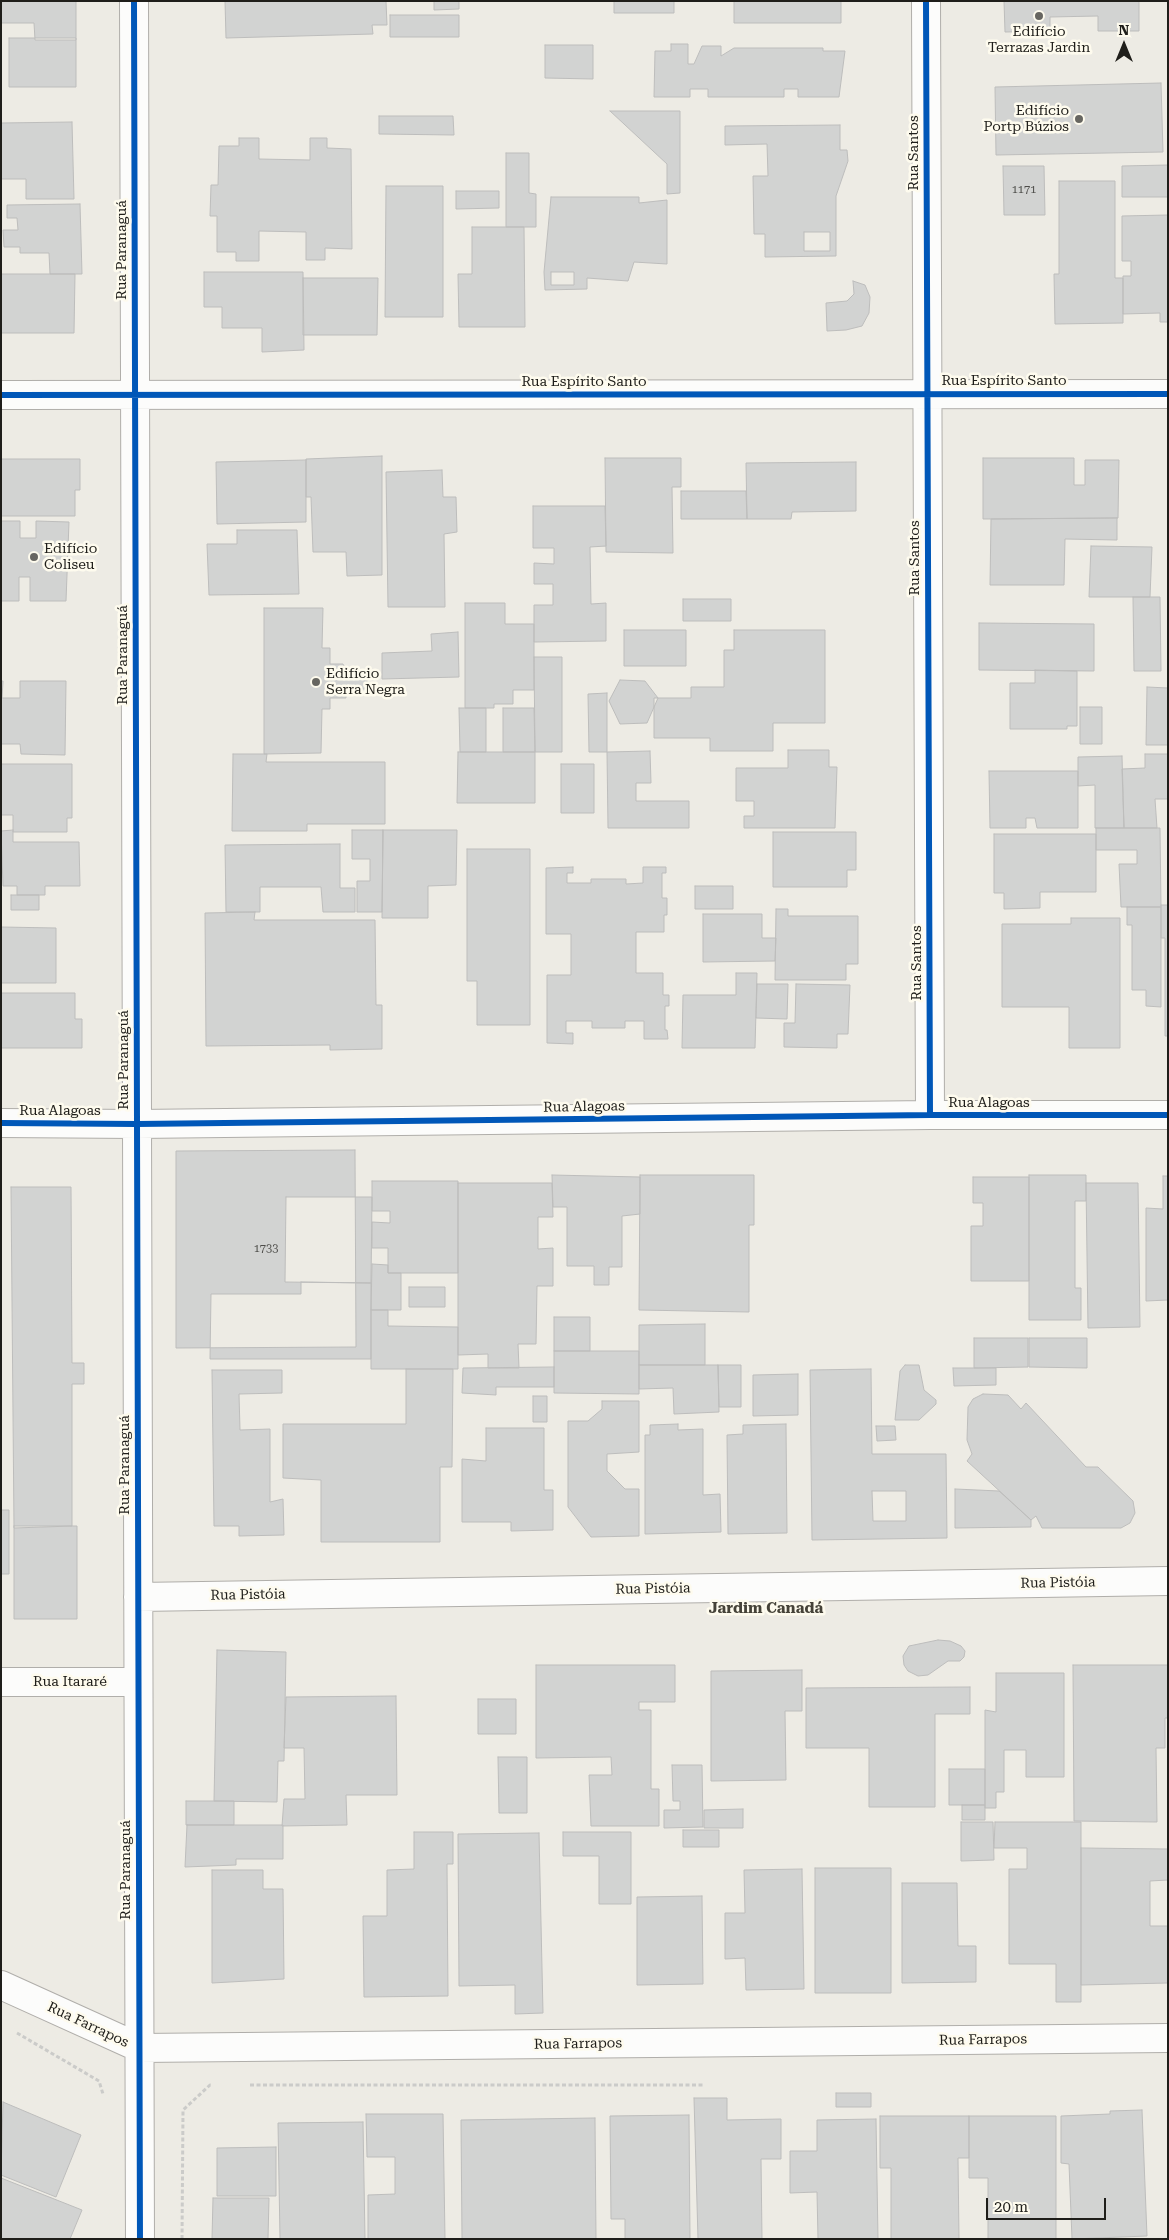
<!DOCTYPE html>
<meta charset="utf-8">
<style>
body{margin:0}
#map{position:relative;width:1169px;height:2240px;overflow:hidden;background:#edebe4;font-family:"Roboto Serif",serif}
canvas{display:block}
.frame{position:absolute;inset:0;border:2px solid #1f1e1a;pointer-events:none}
.north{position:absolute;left:1099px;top:20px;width:50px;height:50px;-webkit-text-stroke:4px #fefbee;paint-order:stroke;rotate:0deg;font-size:14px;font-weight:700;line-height:20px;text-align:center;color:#1f1e1a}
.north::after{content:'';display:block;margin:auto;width:18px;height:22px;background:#1f1e1a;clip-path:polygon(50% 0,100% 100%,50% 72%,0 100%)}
.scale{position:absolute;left:986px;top:2198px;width:120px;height:22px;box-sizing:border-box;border:2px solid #1f1e1a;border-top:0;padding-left:6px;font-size:15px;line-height:18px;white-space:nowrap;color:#1f1e1a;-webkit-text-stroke:4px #fefbee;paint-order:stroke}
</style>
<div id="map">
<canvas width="1169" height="2240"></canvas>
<div class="frame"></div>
<div class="north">N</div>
<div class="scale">20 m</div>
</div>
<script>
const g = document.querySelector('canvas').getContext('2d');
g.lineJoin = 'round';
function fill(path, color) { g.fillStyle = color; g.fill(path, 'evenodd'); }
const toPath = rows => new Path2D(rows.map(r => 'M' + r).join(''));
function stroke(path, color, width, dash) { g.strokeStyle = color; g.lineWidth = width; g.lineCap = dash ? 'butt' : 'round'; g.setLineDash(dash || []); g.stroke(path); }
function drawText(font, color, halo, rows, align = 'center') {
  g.font = font + ' "Roboto Serif",serif'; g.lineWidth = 5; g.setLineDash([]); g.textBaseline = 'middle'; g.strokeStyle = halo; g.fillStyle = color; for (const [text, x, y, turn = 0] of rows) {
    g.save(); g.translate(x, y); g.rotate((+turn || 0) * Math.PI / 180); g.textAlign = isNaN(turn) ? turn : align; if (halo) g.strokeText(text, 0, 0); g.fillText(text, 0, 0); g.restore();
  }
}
const building = toPath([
 [1,1,76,1,76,40,35,40,34,23,1,23,1,1],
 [225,1,386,1,387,25,372,25,373,34,226,38,225,1],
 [434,1,459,1,459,9,434,10,434,1],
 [614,1,674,1,674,13,614,13,614,1],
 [734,1,841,1,841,23,734,23,734,1],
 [1004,1,1139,1,1139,31,1098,31,1098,16,1050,17,1050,31,1005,32,1004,1],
 [390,15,459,15,459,37,390,37,390,15],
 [9,38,76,38,76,87,9,87,9,38],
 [671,44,688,44,688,64,694,64,702,46,721,46,721,56,734,48,823,48,823,51,845,51,839,97,798,97,798,89,784,89,784,97,708,97,708,89,690,89,690,97,654,97,655,51,671,51,671,44],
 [545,45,593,45,593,79,545,78,545,45],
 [1161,83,1163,152,996,155,995,87,1161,83],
 [610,111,680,111,680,193,667,194,667,164,610,111],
 [379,116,453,116,454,135,379,134,379,116],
 [72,122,74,199,26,199,26,179,1,179,1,123,72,122],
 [840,125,840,150,847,150,848,161,836,196,836,256,765,257,765,234,754,234,753,176,768,176,767,144,725,145,725,126,840,125],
 [239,138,259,138,259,159,310,160,310,138,327,138,327,148,351,149,352,249,325,248,325,260,306,260,306,232,259,231,259,261,236,261,236,252,217,252,217,216,210,216,211,185,218,185,219,146,239,146,239,138],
 [506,153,529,153,529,193,536,194,536,227,506,227,506,153],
 [1168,165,1168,197,1122,197,1122,166,1168,165],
 [1003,166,1044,166,1045,215,1004,215,1003,166],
 [1059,181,1115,181,1115,278,1123,278,1123,323,1055,324,1054,274,1059,274,1059,181],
 [386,186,443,186,443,317,385,317,386,186],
 [456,191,499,191,499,208,456,209,456,191],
 [551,197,639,197,639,203,667,200,667,264,634,262,628,281,587,278,587,289,545,290,544,272,551,197],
 [80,204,82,274,50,274,49,253,20,253,20,247,4,247,3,230,18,230,17,218,7,218,7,205,80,204],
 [1168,215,1168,322,1160,322,1160,313,1123,314,1123,276,1131,276,1131,261,1122,261,1122,216,1168,215],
 [472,227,524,227,525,327,459,327,458,274,472,274,472,227],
 [804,232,830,232,830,251,804,251,804,232],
 [204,272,303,272,304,350,262,352,262,328,222,328,222,307,204,307,204,272],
 [551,272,574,272,574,285,551,285,551,272],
 [1,274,75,274,74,333,1,333,1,274],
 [303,278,378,278,377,335,303,335,303,278],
 [853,281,865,285,870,297,869,313,862,326,846,330,827,331,826,303,847,301,854,294,853,281],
 [382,456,382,575,347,576,346,552,313,552,311,497,306,497,306,459,382,456],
 [605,458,681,458,681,487,672,487,673,553,606,552,605,458],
 [983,458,1074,458,1074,485,1085,485,1085,460,1119,460,1118,518,983,519,983,458],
 [1,459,80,459,80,490,75,490,75,516,1,516,1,459],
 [306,460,306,522,217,524,216,462,306,460],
 [856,462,856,511,792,512,791,519,747,519,746,463,856,462],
 [442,470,443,497,456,497,457,532,444,534,445,607,388,607,386,472,442,470],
 [681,491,746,491,747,519,681,519,681,491],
 [533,506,605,506,606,546,590,547,591,604,606,603,606,641,534,642,534,605,553,605,553,584,534,584,534,563,554,564,554,548,533,548,533,506],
 [1117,518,1117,540,1065,539,1064,585,990,585,991,519,1117,518],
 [1,521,20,521,20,538,36,538,36,521,69,522,66,601,30,601,30,577,19,577,19,601,1,601,1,521],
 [237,530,297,530,299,594,209,595,207,544,237,544,237,530],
 [1091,546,1152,547,1150,597,1089,597,1091,546],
 [1133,597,1160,597,1161,671,1134,671,1133,597],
 [683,599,731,599,731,621,683,621,683,599],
 [465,603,505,603,505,624,534,624,534,690,513,690,513,704,494,704,494,708,465,708,465,603],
 [264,608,323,608,322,648,330,648,330,664,343,664,348,675,367,675,367,689,346,689,346,698,330,698,330,709,322,709,321,753,264,754,264,608],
 [979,623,1094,624,1094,671,979,670,979,623],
 [624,630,686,630,686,666,624,666,624,630],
 [734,630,825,630,825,723,773,723,773,751,710,751,710,738,654,738,654,698,691,698,691,687,724,687,724,650,734,650,734,630],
 [458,632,459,677,382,679,382,653,432,651,431,634,458,632],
 [534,657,562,657,562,752,535,752,534,657],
 [1035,670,1077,671,1077,726,1067,726,1067,729,1010,729,1010,683,1035,683,1035,670],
 [620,680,645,681,658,698,647,723,620,724,609,701,620,680],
 [1,681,3,681,2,698,20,698,20,681,66,681,65,755,21,754,20,744,1,744,1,681],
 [1147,687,1168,688,1168,745,1146,745,1147,687],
 [607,693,607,752,589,752,588,694,607,693],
 [1080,707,1102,707,1102,744,1080,744,1080,707],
 [459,708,486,708,486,752,460,752,459,708],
 [503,708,534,708,535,752,503,752,503,708],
 [788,750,829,750,829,767,837,767,835,828,744,828,744,816,754,816,754,801,736,801,736,768,788,768,788,750],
 [650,751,651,783,636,783,636,801,689,801,689,828,608,828,607,752,650,751],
 [458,752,535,752,535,803,457,803,458,752],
 [233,754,267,754,266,762,385,762,385,824,307,824,307,831,232,831,233,754],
 [1145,754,1168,754,1168,799,1155,799,1157,828,1124,828,1122,769,1145,768,1145,754],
 [1122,756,1124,828,1095,828,1095,785,1078,786,1078,757,1122,756],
 [1,764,72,764,72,818,67,818,67,832,13,832,13,815,1,815,1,764],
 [561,764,594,764,594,813,561,813,561,764],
 [989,771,1078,771,1078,828,1037,828,1035,818,1026,818,1026,828,990,828,989,771],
 [1096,828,1160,828,1161,907,1121,907,1119,864,1137,864,1137,850,1096,850,1096,828],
 [13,830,13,842,79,842,80,886,45,886,45,895,17,895,17,886,3,886,1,831,13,830],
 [352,830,383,830,382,912,357,912,357,881,370,881,370,859,352,859,352,830],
 [383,830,457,830,456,885,428,886,428,918,382,918,383,830],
 [773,832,856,832,856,870,847,870,847,887,773,887,773,832],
 [994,834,1096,834,1096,892,1040,892,1040,908,1004,909,1004,893,994,893,994,834],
 [340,844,340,888,355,888,355,912,323,912,321,887,260,887,260,912,226,912,225,845,340,844],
 [467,849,530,849,530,1025,477,1025,477,981,467,981,467,849],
 [573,867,573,873,567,873,567,883,591,883,591,879,626,879,626,884,643,883,643,867,666,867,666,873,662,873,662,898,667,898,667,915,664,915,664,932,636,932,636,973,663,973,663,995,669,995,669,1006,665,1006,665,1030,667,1030,668,1039,644,1039,644,1021,625,1021,625,1028,592,1028,592,1021,566,1021,566,1033,573,1033,573,1044,547,1043,547,975,571,975,571,934,546,934,546,868,573,867],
 [695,886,733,886,733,909,695,909,695,886],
 [11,895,39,895,39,910,11,910,11,895],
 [1161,905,1168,905,1168,1036,1165,1036,1165,938,1161,938,1161,905],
 [1127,907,1161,907,1161,1007,1146,1006,1146,990,1132,990,1132,925,1127,925,1127,907],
 [776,909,788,909,788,916,858,916,858,964,846,964,846,980,775,980,776,909],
 [255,912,254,920,375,920,376,1005,382,1005,382,1049,330,1050,330,1045,206,1046,205,913,255,912],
 [703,914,762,914,762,938,776,938,775,961,703,962,703,914],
 [1071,918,1120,918,1120,1048,1069,1048,1069,1007,1002,1007,1002,924,1071,924,1071,918],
 [1,927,56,928,56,983,1,983,1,927],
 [736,973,757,973,755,1048,682,1048,683,995,736,995,736,973],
 [757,984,788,984,787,1019,756,1018,757,984],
 [796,984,850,985,848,1034,837,1034,837,1048,784,1047,784,1023,795,1023,796,984],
 [1,993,75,993,75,1019,82,1019,82,1048,1,1048,1,993],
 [355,1150,356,1347,176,1348,176,1151,355,1150],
 [552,1175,640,1177,640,1214,622,1216,622,1267,609,1267,609,1285,594,1285,594,1266,567,1266,567,1207,553,1207,552,1175],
 [640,1175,754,1175,754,1225,749,1225,749,1312,639,1310,640,1175],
 [1029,1175,1086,1175,1086,1201,1075,1201,1075,1288,1081,1288,1081,1320,1029,1320,1029,1175],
 [1163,1176,1168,1176,1168,1300,1146,1301,1146,1208,1163,1209,1163,1176],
 [973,1177,1029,1177,1029,1281,971,1281,971,1226,983,1226,983,1203,973,1203,973,1177],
 [372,1181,458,1181,458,1273,388,1273,388,1248,372,1248,372,1222,390,1223,390,1211,372,1211,372,1181],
 [458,1183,552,1183,553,1217,538,1217,538,1249,553,1248,553,1286,537,1286,536,1344,518,1344,519,1368,488,1368,488,1354,458,1355,458,1183],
 [1086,1183,1138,1183,1140,1327,1088,1328,1086,1183],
 [11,1187,71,1187,72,1363,84,1363,84,1384,72,1384,72,1526,14,1528,11,1187],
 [286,1197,372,1197,371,1283,285,1282,286,1197],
 [372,1264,388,1265,388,1273,401,1273,401,1310,371,1310,372,1264],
 [301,1282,371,1283,371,1359,210,1359,211,1294,301,1294,301,1282],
 [409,1287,445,1287,445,1307,409,1307,409,1287],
 [371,1310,388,1310,388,1326,458,1327,458,1369,371,1369,371,1310],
 [554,1317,590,1317,590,1351,554,1351,554,1317],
 [705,1324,705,1365,639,1365,639,1325,705,1324],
 [974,1338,1028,1338,1028,1367,974,1368,974,1338],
 [1029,1338,1087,1338,1087,1368,1029,1367,1029,1338],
 [554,1351,639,1351,639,1394,554,1393,554,1351],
 [639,1365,718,1365,719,1412,674,1414,673,1388,639,1389,639,1365],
 [718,1365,741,1365,741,1407,719,1407,718,1365],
 [905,1365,919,1365,924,1390,936,1400,936,1404,919,1420,895,1420,900,1371,905,1365],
 [554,1367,554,1387,496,1387,496,1395,462,1393,463,1368,554,1367],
 [953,1368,996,1368,996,1385,954,1386,953,1368],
 [406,1369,453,1369,452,1467,440,1467,440,1542,321,1542,321,1480,283,1478,283,1424,406,1424,406,1369],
 [871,1369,872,1454,946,1454,947,1538,812,1540,810,1370,871,1369],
 [212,1370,282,1370,282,1393,239,1394,240,1430,270,1429,270,1502,283,1499,284,1535,239,1536,239,1526,214,1526,212,1370],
 [798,1374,798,1415,753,1416,753,1375,798,1374],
 [983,1394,1008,1395,1021,1409,1026,1403,1086,1467,1098,1467,1133,1501,1135,1513,1130,1523,1121,1528,1042,1528,1036,1516,1031,1520,967,1461,972,1454,967,1440,968,1407,973,1399,983,1394],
 [533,1396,547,1396,547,1422,533,1422,533,1396],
 [602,1401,639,1401,639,1452,607,1454,607,1471,625,1489,639,1489,639,1536,591,1537,568,1507,568,1421,588,1421,602,1409,602,1401],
 [678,1424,678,1430,703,1429,703,1495,720,1494,721,1532,645,1534,645,1435,650,1435,650,1425,678,1424],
 [786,1424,787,1533,728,1534,727,1435,743,1434,743,1425,786,1424],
 [876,1426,895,1426,896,1440,877,1441,876,1426],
 [486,1428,544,1428,544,1490,553,1490,553,1530,511,1531,511,1522,462,1522,462,1459,486,1461,486,1428],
 [955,1489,999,1491,1031,1520,1031,1527,955,1528,955,1489],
 [872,1491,906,1491,906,1521,873,1521,872,1491],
 [1,1510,9,1510,9,1574,1,1574,1,1510],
 [14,1526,77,1526,77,1619,14,1619,14,1526],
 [938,1640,950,1641,961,1646,965,1651,964,1657,960,1661,948,1661,928,1675,918,1676,908,1671,904,1665,903,1656,909,1646,938,1640],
 [217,1650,286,1652,284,1761,278,1761,277,1802,214,1801,217,1650],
 [536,1665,675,1665,675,1702,639,1702,639,1710,651,1710,651,1789,659,1789,659,1826,591,1826,589,1775,612,1775,611,1757,536,1758,536,1665],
 [1073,1665,1168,1665,1168,1718,1165,1718,1165,1748,1156,1748,1157,1822,1074,1821,1073,1665],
 [802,1670,802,1711,785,1711,786,1780,711,1781,711,1671,802,1670],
 [996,1673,1064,1673,1064,1777,1026,1777,1026,1750,1004,1750,1004,1792,996,1792,996,1808,985,1808,985,1710,996,1712,996,1673],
 [970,1687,970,1714,935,1714,935,1807,869,1807,869,1748,806,1748,806,1688,970,1687],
 [396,1696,397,1795,346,1795,347,1825,282,1826,284,1799,305,1799,304,1748,284,1748,286,1697,396,1696],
 [478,1699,516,1699,516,1734,478,1734,478,1699],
 [498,1757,527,1757,527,1813,499,1813,498,1757],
 [672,1765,702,1765,703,1827,664,1828,664,1810,680,1810,680,1801,673,1801,672,1765],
 [949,1769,985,1769,985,1805,949,1805,949,1769],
 [186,1801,234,1801,234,1825,186,1825,186,1801],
 [962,1805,985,1805,985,1820,962,1820,962,1805],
 [743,1809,743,1828,704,1828,704,1810,743,1809],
 [961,1822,993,1822,994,1860,961,1861,961,1822],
 [995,1822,1081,1822,1081,2002,1056,2002,1056,1964,1009,1964,1009,1869,1027,1869,1027,1848,994,1848,995,1822],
 [187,1825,283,1825,283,1859,236,1859,236,1865,185,1867,187,1825],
 [683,1830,719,1830,719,1847,683,1847,683,1830],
 [414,1832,453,1832,453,1864,447,1864,448,1996,364,1997,363,1916,387,1916,387,1870,414,1869,414,1832],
 [563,1832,631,1832,631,1904,599,1904,599,1856,563,1856,563,1832],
 [539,1833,543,2013,515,2014,515,1985,459,1986,458,1834,539,1833],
 [1081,1848,1168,1849,1168,1880,1150,1881,1150,1926,1168,1926,1168,1983,1081,1985,1081,1848],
 [815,1868,891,1868,891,1993,815,1993,815,1868],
 [802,1869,804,1989,746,1990,745,1958,725,1959,725,1913,745,1913,744,1870,802,1869],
 [212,1870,263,1870,263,1889,283,1889,284,1979,212,1983,212,1870],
 [902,1883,957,1883,958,1946,976,1946,976,1982,902,1983,902,1883],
 [702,1896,703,1984,637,1985,637,1897,702,1896],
 [836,2093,871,2093,871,2107,836,2107,836,2093],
 [694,2098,727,2098,727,2120,781,2119,781,2159,761,2159,762,2239,698,2239,694,2098],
 [3,2102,81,2135,56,2197,1,2175,3,2102],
 [1142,2110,1147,2236,1072,2239,1069,2164,1061,2163,1061,2116,1110,2114,1110,2111,1142,2110],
 [366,2114,443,2114,445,2239,368,2239,368,2195,395,2194,395,2157,367,2157,366,2114],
 [689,2115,690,2239,625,2239,625,2219,611,2219,610,2116,689,2115],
 [880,2116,969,2116,969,2158,958,2158,959,2239,891,2239,891,2168,880,2168,880,2116],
 [969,2116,1056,2116,1056,2239,988,2239,988,2178,969,2178,969,2116],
 [595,2118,596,2239,462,2239,461,2120,595,2118],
 [876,2119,878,2239,818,2239,817,2192,790,2193,790,2151,817,2151,817,2120,876,2119],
 [363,2122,365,2239,280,2239,278,2123,363,2122],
 [276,2147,276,2196,217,2196,217,2148,276,2147],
 [1,2178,82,2210,70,2239,1,2239,1,2178],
 [213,2198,269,2198,268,2239,212,2239,213,2198]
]);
fill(building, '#d2d3d2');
stroke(building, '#bdbdbc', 1);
const minor = toPath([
 [134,1,140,2239],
 [926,1,930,1115],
 [1,395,1168,394],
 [1,1123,137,1124,930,1115,1168,1115],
 [138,1597,1168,1581],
 [1,1682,138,1682],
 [1,1985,140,2048,1168,2038]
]);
stroke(minor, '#b0aeaa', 30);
stroke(toPath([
 [17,2033,99,2081,103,2094],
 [250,2085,703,2085],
 [182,2239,183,2110,210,2085,213,2085]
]), '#cbcbc9', 3, [4, 2.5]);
stroke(minor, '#fcfcfb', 28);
stroke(toPath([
 [134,1,140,2239],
 [926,1,930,1115],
 [1,395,1168,394],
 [1,1123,137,1124,930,1115,1168,1115]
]), '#0057b8', 6);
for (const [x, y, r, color] of [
 [1039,16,5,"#676661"],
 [1079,119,5,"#676661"],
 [34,557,5,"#676661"],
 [316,682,5,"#676661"]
]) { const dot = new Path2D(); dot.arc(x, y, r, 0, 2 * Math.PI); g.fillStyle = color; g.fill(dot); stroke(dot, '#fefbee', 2); }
drawText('11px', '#4d4c49', null, [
 ["1171",1024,190],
 ["1733",266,1249]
]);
drawText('14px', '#1f1e1a', '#fefbee', [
 ["Edifício",1039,32,"center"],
 ["Terrazas Jardin",1039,48,"center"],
 ["Edifício",1069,111,"right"],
 ["Portp Búzios",1069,127,"right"],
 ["Edifício",44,549],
 ["Coliseu",44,565],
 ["Edifício",326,674],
 ["Serra Negra",326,690]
], 'left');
drawText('14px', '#1f1e1a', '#fefbee', [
 ["Rua Santos",914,153,-90],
 ["Rua Paranaguá",122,250,-90],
 ["Rua Espírito Santo",1004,381],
 ["Rua Espírito Santo",584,382],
 ["Rua Santos",915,558,-90],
 ["Rua Paranaguá",123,655,-90],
 ["Rua Santos",917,963,-90],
 ["Rua Paranaguá",124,1060,-90],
 ["Rua Alagoas",989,1103],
 ["Rua Alagoas",584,1107,-1],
 ["Rua Alagoas",60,1111],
 ["Rua Paranaguá",125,1465,-90],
 ["Rua Pistóia",1058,1583,-1],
 ["Rua Pistóia",653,1589,-1],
 ["Rua Pistóia",248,1595,-1],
 ["Rua Itararé",70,1682],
 ["Rua Paranaguá",126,1870,-90],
 ["Rua Farrapos",88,2025,25],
 ["Rua Farrapos",983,2040,-1],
 ["Rua Farrapos",578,2044,-1]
]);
drawText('bold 15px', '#454238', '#fefbee', [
 ["Jardim Canadá",766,1609]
]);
</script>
